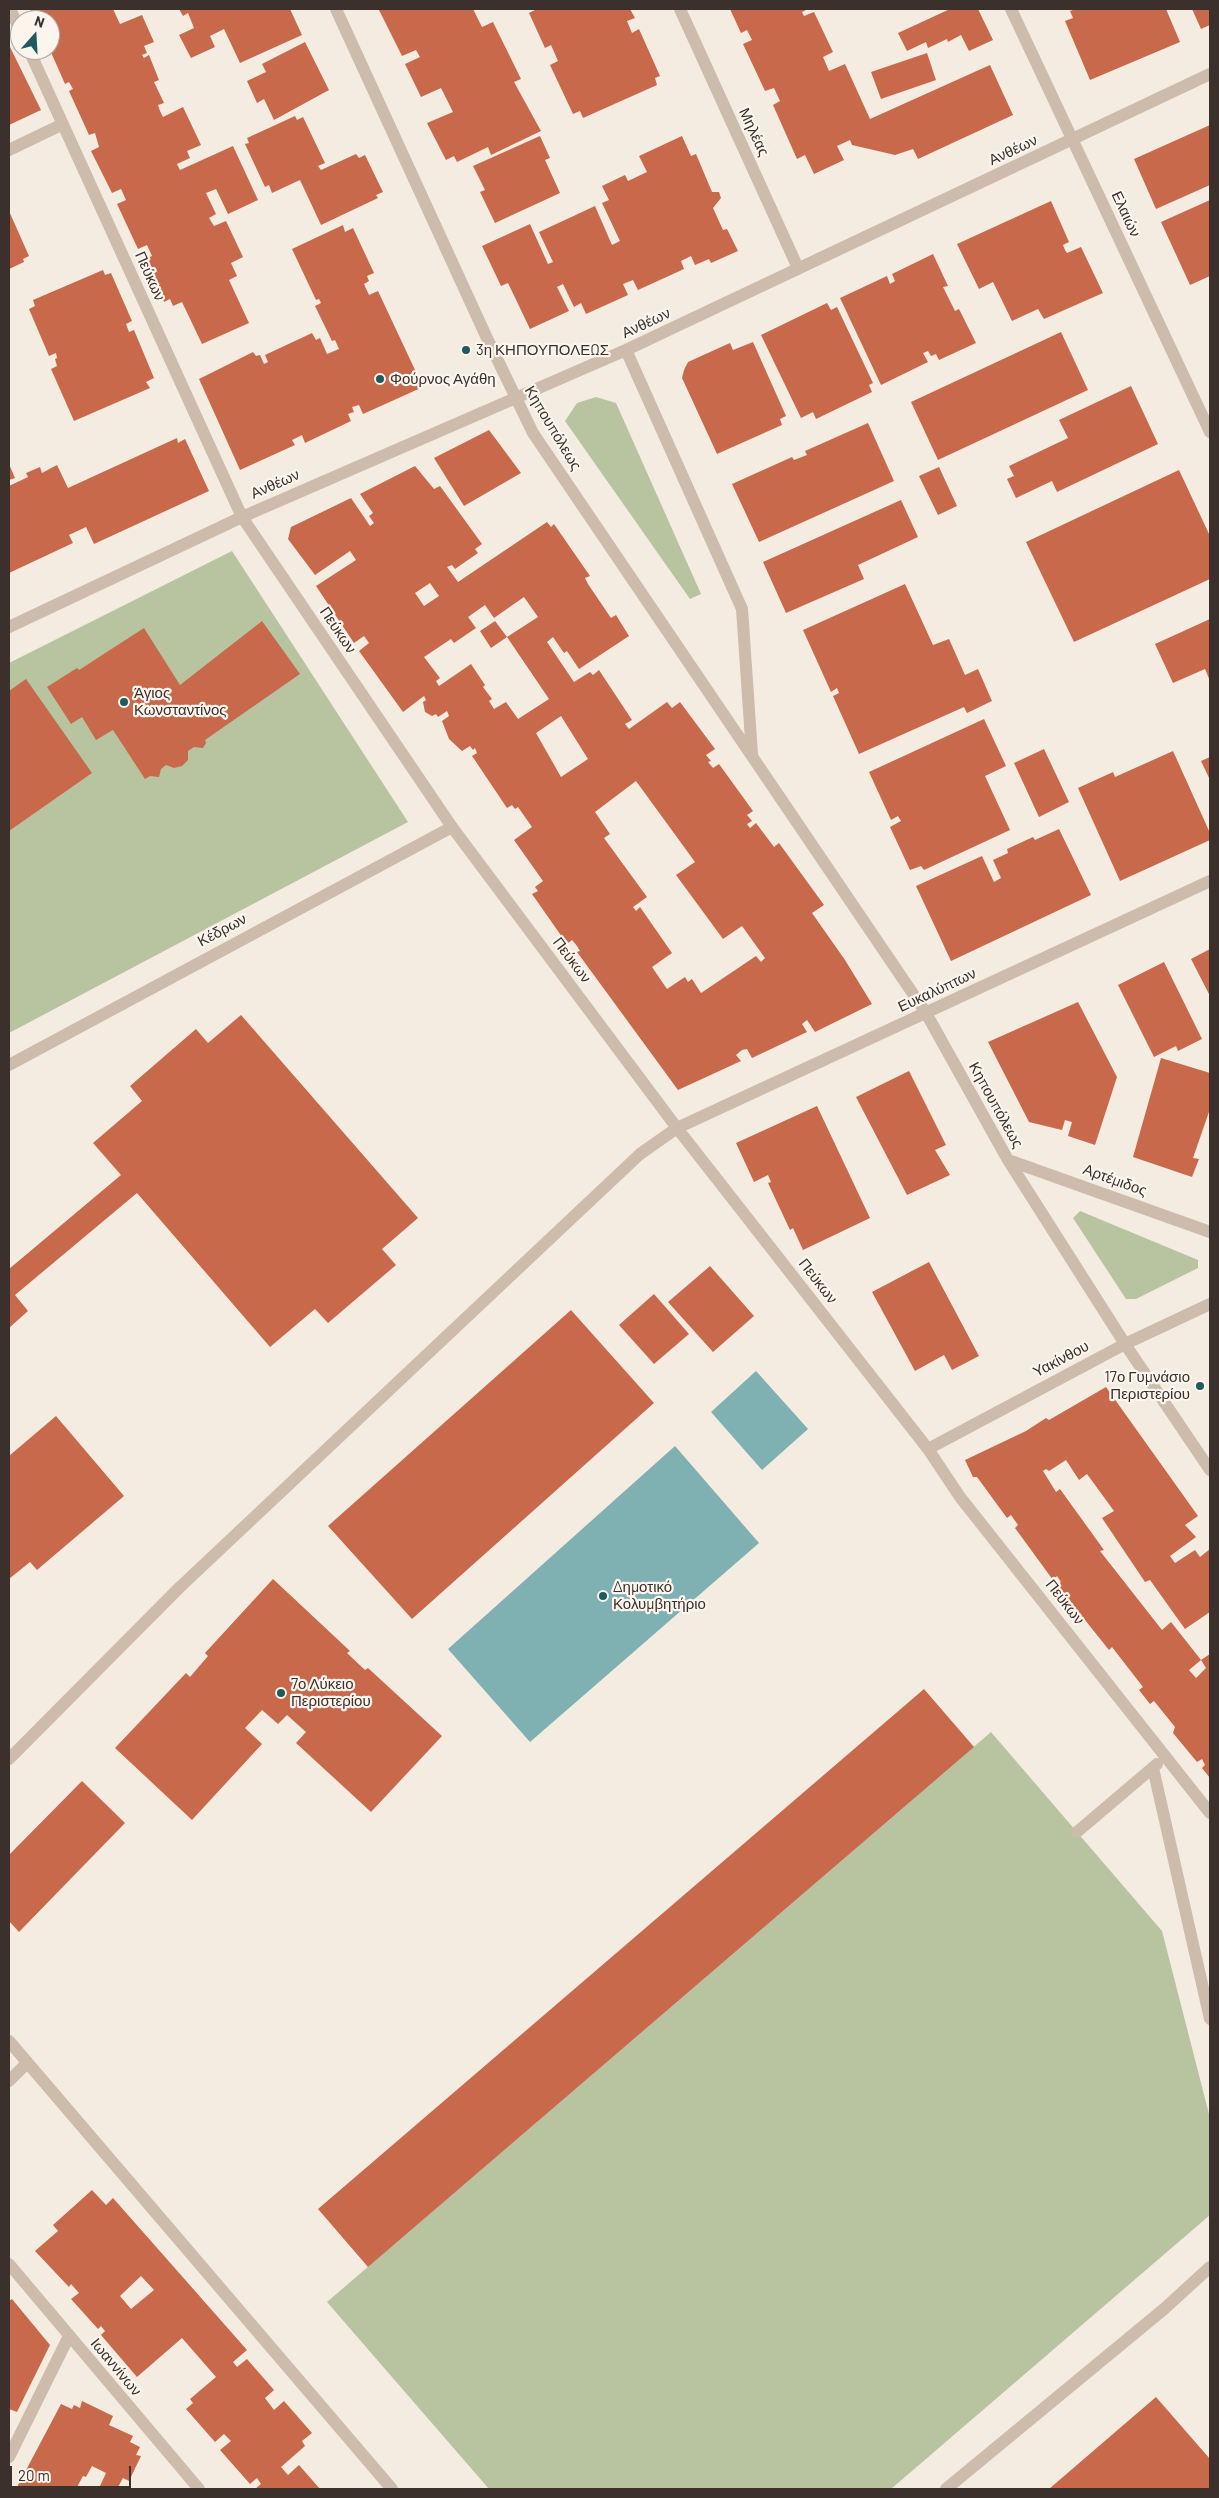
<!DOCTYPE html>
<meta charset="utf-8">
<style>
body{margin:0}
#map{position:relative;width:1219px;height:2498px;overflow:hidden;background:#f4ebe1;font-family:Barlow,sans-serif}
canvas{display:block}
.frame{position:absolute;inset:0;border:10px solid #3b302b;pointer-events:none}
.north{position:absolute;left:10px;top:10px;width:50px;height:50px;box-sizing:border-box;background:#fbf5ee;border:1px solid #aea6a0;border-radius:50%;rotate:19deg;font-size:14px;font-weight:700;line-height:20px;text-align:center;color:#3b302b}
.north::after{content:'';display:block;margin:auto;width:18px;height:22px;background:#1f5a5e;clip-path:polygon(50% 0,100% 100%,50% 72%,0 100%)}
.scale{position:absolute;left:10px;top:2466px;width:121px;height:22px;box-sizing:border-box;border:2px solid #3b302b;border-top:0;padding-left:6px;font-size:15px;line-height:18px;white-space:nowrap;color:#3b302b;-webkit-text-stroke:4px #fbf5ee;paint-order:stroke}
</style>
<div id="map">
<canvas width="1219" height="2498"></canvas>
<div class="frame"></div>
<div class="north">N</div>
<div class="scale">20 m</div>
</div>
<script>
const g = document.querySelector('canvas').getContext('2d');
g.lineJoin = 'round';
function fill(path, color) { g.fillStyle = color; g.fill(path, 'evenodd'); }
const toPath = rows => new Path2D(rows.map(r => 'M' + r).join(''));
function stroke(path, color, width, dash) { g.strokeStyle = color; g.lineWidth = width; g.lineCap = dash ? 'butt' : 'round'; g.setLineDash(dash || []); g.stroke(path); }
function drawText(font, color, halo, rows, align = 'center') {
  g.font = font + ' Barlow,sans-serif'; g.lineWidth = 4.5; g.setLineDash([]); g.textBaseline = 'middle'; g.strokeStyle = halo; g.fillStyle = color; for (const [text, x, y, turn = 0] of rows) {
    g.save(); g.translate(x, y); g.rotate((+turn || 0) * Math.PI / 180); g.textAlign = isNaN(turn) ? turn : align; if (halo) g.strokeText(text, 0, 0); g.fillText(text, 0, 0); g.restore();
  }
}
fill(toPath([
 [596,397,616,403,701,594,690,599,565,421,577,403],
 [232,551,408,822,9,1033,9,663],
 [1080,1211,1198,1260,1198,1268,1136,1299,1126,1299,1073,1218],
 [991,1732,1162,1931,1210,2118,1210,2215,891,2489,489,2489,327,2302]
]), '#b8c4a0');
fill(toPath([
 [756,1371,808,1429,762,1470,711,1412],
 [675,1446,759,1543,530,1742,448,1649]
]), '#7fb0b2');
fill(toPath([
 [30,9,113,9,120,24,142,15,154,42,144,46,147,53,142,55,144,58,149,55,159,80,154,82,164,103,158,105,160,111,163,117,183,107,201,145,187,151,190,158,177,164,180,170,233,146,258,200,228,214,216,189,206,193,216,214,209,218,214,226,226,221,243,257,231,263,237,276,229,280,249,323,202,344,182,302,173,306,170,299,164,302,144,259,152,256,147,245,138,249,117,204,126,200,121,189,112,193,91,151,99,147,95,133,89,135,69,91,73,89,69,82,65,84,50,50,54,46,50,38,50,20,35,20],
 [179,9,290,9,302,35,240,63,224,29,210,36,215,47,191,58,179,35,194,28,188,13,183,16],
 [381,9,473,9,482,27,493,22,521,79,514,82,541,131,491,155,488,147,457,162,454,156,446,160,427,123,453,112,441,88,421,97,405,64,420,57,416,50,402,56,379,10],
 [537,9,630,9,635,18,627,21,632,33,639,29,660,76,655,78,657,85,583,118,580,111,573,114,550,65,558,61,551,45,545,48,529,13],
 [730,9,808,9,802,12,804,16,814,12,833,52,823,57,829,71,845,64,870,119,990,65,1013,115,918,159,913,149,895,155,852,145,850,140,837,146,844,160,814,174,805,155,797,159,773,105,780,101,774,88,765,91,743,44,752,40,747,30,741,33],
 [950,9,978,9,993,40,969,51,961,35,948,42,947,39,928,48,926,42,907,51,898,33],
 [1076,9,1166,9,1180,42,1090,80,1065,21,1073,18,1070,11],
 [1192,9,1210,9,1210,25,1201,29],
 [305,42,329,90,274,120,264,99,257,103,247,81,266,72,262,64],
 [10,47,41,110,9,125,9,48],
 [927,53,936,80,881,99,871,72],
 [295,116,297,120,303,117,325,163,318,166,321,170,356,154,359,158,365,155,383,192,376,195,378,198,321,225,300,180,272,193,269,185,265,187,245,144,249,143,247,138],
 [1210,125,1210,185,1156,209,1134,159],
 [540,136,550,158,545,160,560,193,495,223,480,192,485,190,473,166],
 [682,136,691,156,696,154,712,192,719,192,721,198,713,208,723,230,727,229,738,251,711,263,709,259,695,265,691,256,681,261,684,269,638,290,633,280,623,284,628,295,586,314,581,303,574,307,563,284,557,287,569,311,530,329,508,283,501,286,482,246,530,224,548,264,553,262,539,232,595,206,612,245,620,241,602,203,609,200,602,186,625,175,628,181,647,172,639,156],
 [1210,200,1210,276,1190,285,1161,222],
 [1051,201,1069,242,1063,245,1065,250,1067,253,1081,247,1103,293,1044,319,1038,309,1012,321,993,282,979,289,957,244],
 [9,211,29,256,23,259,24,262,9,269],
 [343,225,345,232,353,228,374,273,367,276,369,281,364,284,369,295,378,291,423,387,363,414,359,405,352,407,354,412,348,414,351,421,305,443,302,435,292,440,295,445,240,470,199,379,253,352,256,356,260,355,264,364,268,362,265,355,312,333,316,340,320,338,327,354,339,349,335,340,332,341,315,306,321,303,319,299,316,300,292,249],
 [933,254,948,286,943,287,955,311,959,309,976,343,939,360,936,354,931,356,928,351,923,353,928,362,881,385,840,298,887,276,890,284,895,281,892,274],
 [103,270,105,275,111,273,132,321,126,324,129,332,134,330,154,378,146,382,150,388,74,421,51,369,57,366,55,359,57,358,56,353,49,356,29,309,35,306,33,300],
 [827,303,831,310,837,307,873,383,869,385,872,392,816,419,813,412,801,418,761,335],
 [1061,332,1088,390,938,460,911,402],
 [753,342,786,416,780,419,782,425,717,454,682,378,684,370,688,362,730,343,733,350],
 [1131,386,1158,444,1057,492,1052,481,1016,498,1007,479,1014,476,1009,466,1068,438,1059,420],
 [868,423,894,481,759,542,732,484,792,457,794,460,807,455,805,451],
 [489,430,521,473,464,506,434,458],
 [177,438,178,443,185,439,209,491,94,544,86,527,69,535,73,543,9,573,9,486,28,477,26,473,40,467,42,473,57,465,68,488],
 [9,464,15,478,9,480],
 [415,466,434,489,440,486,482,544,475,549,478,553,455,569,452,565,447,567,458,582,547,522,551,527,554,524,590,576,585,578,588,584,611,618,616,615,629,636,579,669,567,651,564,653,553,637,547,642,574,682,590,672,593,675,599,670,632,720,625,724,629,729,667,702,672,708,680,702,715,749,706,755,711,761,708,762,713,768,719,764,753,811,747,815,752,821,747,824,750,828,756,823,774,847,779,843,824,905,812,913,845,960,872,1004,815,1032,807,1020,802,1024,807,1032,752,1058,747,1049,742,1050,736,1055,741,1061,678,1090,577,952,580,951,577,946,572,940,567,944,532,894,538,891,535,887,543,881,514,840,532,827,518,807,515,809,512,805,507,808,472,756,477,753,475,748,473,750,470,746,462,751,449,739,442,721,449,716,447,711,438,717,436,714,432,716,425,712,423,702,426,700,424,696,403,712,359,651,369,643,364,636,354,643,316,586,356,560,350,551,315,575,288,539,291,527,351,498,370,526,374,523,369,516,373,513,360,494],
 [430,583,439,596,424,606,415,593],
 [524,597,538,617,507,637,549,699,518,719,506,702,494,709,489,701,492,699,483,687,485,685,471,664,439,686,436,681,440,678,424,657,451,639,454,643,476,628,468,617,485,605,494,618],
 [561,716,588,759,561,777,536,733],
 [636,781,695,862,676,875,723,939,742,926,765,958,761,962,756,956,701,993,692,979,688,982,685,977,667,989,652,967,672,953,640,907,636,911,633,907,647,897,604,838,610,834,595,812],
 [939,467,957,506,938,515,919,476],
 [1179,470,1210,536,1210,579,1074,642,1026,542],
 [901,500,918,537,858,565,864,579,786,613,763,562],
 [905,584,933,645,949,639,965,675,978,669,992,701,967,713,964,707,859,754,833,696,839,693,837,688,831,692,803,630],
 [1210,619,1210,681,1205,669,1173,683,1155,644],
 [262,621,300,674,205,740,206,743,203,748,194,747,188,751,188,760,182,766,174,768,166,765,161,769,159,777,150,776,145,779,113,730,96,740,82,717,71,724,47,687,77,668,79,670,144,628,180,685],
 [495,621,507,637,491,648,480,631],
 [26,679,92,773,9,831,9,691],
 [984,719,1006,766,985,776,1010,830,924,870,921,866,910,870,890,827,901,821,898,816,891,820,869,772],
 [1044,749,1069,802,1039,817,1014,763],
 [1173,751,1210,833,1210,840,1120,881,1078,788,1113,772,1115,777],
 [1210,757,1210,780,1201,761],
 [1059,829,1091,895,951,961,916,886,982,856,994,882,1001,878,993,860,1008,853,1007,849,1033,837,1035,840],
 [1210,949,1210,996,1191,959],
 [1164,962,1202,1039,1178,1051,1176,1046,1154,1057,1118,985],
 [1078,1002,1117,1077,1095,1145,1068,1136,1072,1122,1065,1120,1062,1130,1029,1122,988,1042],
 [241,1015,418,1218,382,1249,396,1265,328,1323,315,1309,270,1347,137,1193,15,1295,28,1311,9,1328,9,1269,121,1175,93,1143,142,1101,130,1086,196,1029,208,1043],
 [1161,1058,1210,1073,1210,1109,1193,1158,1199,1159,1192,1177,1133,1157],
 [909,1071,946,1145,935,1150,950,1175,907,1195,856,1097],
 [817,1106,870,1218,803,1250,793,1228,790,1230,768,1183,771,1182,768,1175,754,1182,736,1143],
 [929,1262,979,1356,952,1370,944,1355,915,1371,872,1292],
 [710,1266,754,1316,713,1352,668,1302],
 [654,1294,689,1334,654,1364,619,1325],
 [571,1310,654,1403,412,1619,328,1526],
 [1106,1387,1198,1516,1185,1525,1196,1537,1170,1556,1175,1563,1195,1550,1200,1557,1210,1549,1210,1612,1185,1629,1150,1580,1145,1582,1102,1518,1114,1511,1087,1474,1079,1480,1066,1460,1049,1471,1046,1469,1043,1471,1056,1492,1060,1489,1104,1550,1100,1551,1162,1630,1171,1622,1201,1660,1189,1670,1196,1678,1206,1668,1201,1660,1210,1654,1210,1778,1202,1768,1205,1765,1202,1759,1197,1762,1173,1733,1175,1727,1154,1701,1150,1704,1139,1690,1143,1687,1112,1647,1109,1650,1057,1585,1061,1582,1057,1576,1053,1580,1015,1528,1018,1525,1011,1515,1007,1518,977,1477,973,1477,965,1460,1026,1431,1046,1418,1049,1420],
 [56,1416,124,1496,37,1570,30,1562,9,1579,9,1456],
 [273,1579,350,1651,347,1653,365,1670,368,1668,442,1736,371,1812,296,1743,306,1732,287,1715,278,1724,262,1710,245,1728,262,1744,192,1820,115,1748,186,1673,190,1677,208,1656,205,1653],
 [924,1689,974,1747,368,2267,318,2209],
 [82,1781,125,1823,19,1932,9,1921,9,1855],
 [92,2190,106,2205,113,2198,247,2350,233,2362,237,2367,247,2359,274,2390,265,2398,274,2410,284,2401,312,2433,302,2441,305,2446,281,2467,288,2475,299,2465,320,2489,255,2489,261,2484,257,2478,250,2484,220,2450,231,2441,224,2434,215,2442,186,2409,193,2403,190,2399,216,2377,182,2338,137,2377,101,2335,105,2331,101,2326,98,2329,71,2299,79,2293,71,2284,69,2287,35,2251,58,2231,53,2225],
 [141,2276,154,2290,131,2309,120,2296],
 [12,2299,50,2345,17,2412,9,2409,9,2301],
 [1156,2397,1210,2459,1210,2489,1049,2489],
 [82,2401,113,2416,109,2425,133,2436,130,2442,140,2447,136,2455,141,2456,129,2481,123,2478,117,2489,107,2489,100,2486,106,2473,92,2466,86,2477,83,2476,76,2489,16,2489,61,2404,72,2409,74,2405,80,2408]
]), '#c8694b');
stroke(toPath([
 [10,9,20,30],
 [336,9,486,336,533,433,926,1013,1008,1160,1125,1344,1210,1470],
 [680,9,798,268],
 [1011,9,1210,432],
 [29,50,242,517,452,827,677,1128,928,1449,960,1497,1210,1813],
 [9,150,63,124],
 [626,350,742,609,752,754],
 [9,627,242,517,626,350,1210,74],
 [9,1065,452,827],
 [1008,1160,1210,1232],
 [928,1449,1125,1344,1210,1304],
 [9,1759,179,1588,640,1154,677,1128,1210,881],
 [1153,1768,1210,2019],
 [1077,1832,1157,1764],
 [9,2041,392,2489],
 [9,2081,27,2063],
 [9,2264,199,2489],
 [9,2457,69,2336],
 [946,2489,1164,2309,1210,2267]
]), '#cdbbac', 12);
for (const [x, y, r, color] of [
 [466,350,5,"#1f5a5e"],
 [380,379,5,"#1f5a5e"],
 [124,702,5,"#1f5a5e"],
 [1200,1386,5,"#1f5a5e"],
 [603,1596,5,"#1f5a5e"],
 [281,1693,5,"#1f5a5e"]
]) { const dot = new Path2D(); dot.arc(x, y, r, 0, 2 * Math.PI); g.fillStyle = color; g.fill(dot); stroke(dot, '#fbf5ee', 2); }
drawText('15px', '#3b302b', '#fbf5ee', [
 ["Μηλέας",754,132,65],
 ["Ανθέων",1013,150,-25],
 ["Ελαιών",1126,214,65],
 ["Πεύκων",150,276,66],
 ["Ανθέων",646,323,-25],
 ["Κηπουπόλεως",553,428,59],
 ["Ανθέων",275,484,-24],
 ["Πεύκων",338,630,56],
 ["Κέδρων",222,930,-28],
 ["Πεύκων",572,960,53],
 ["Ευκαλύπτων",937,990,-25],
 ["Κηπουπόλεως",996,1105,61],
 ["Αρτέμιδος",1115,1180,20],
 ["Πεύκων",818,1281,52],
 ["Υακίνθου",1061,1359,-28],
 ["Πεύκων",1065,1602,52],
 ["Ιωαννίνων",116,2367,50]
]);
drawText('15px', '#3b302b', '#fbf5ee', [
 ["3η ΚΗΠΟΥΠΟΛΕΩΣ",476,350],
 ["Φούρνος Αγάθη",390,379],
 ["Άγιος",134,693],
 ["Κωνσταντίνος",134,710],
 ["17ο Γυμνάσιο",1190,1377,"right"],
 ["Περιστερίου",1190,1394,"right"],
 ["Δημοτικό",613,1587],
 ["Κολυμβητήριο",613,1604],
 ["7ο Λύκειο",291,1684],
 ["Περιστερίου",291,1701]
], 'left');
</script>
